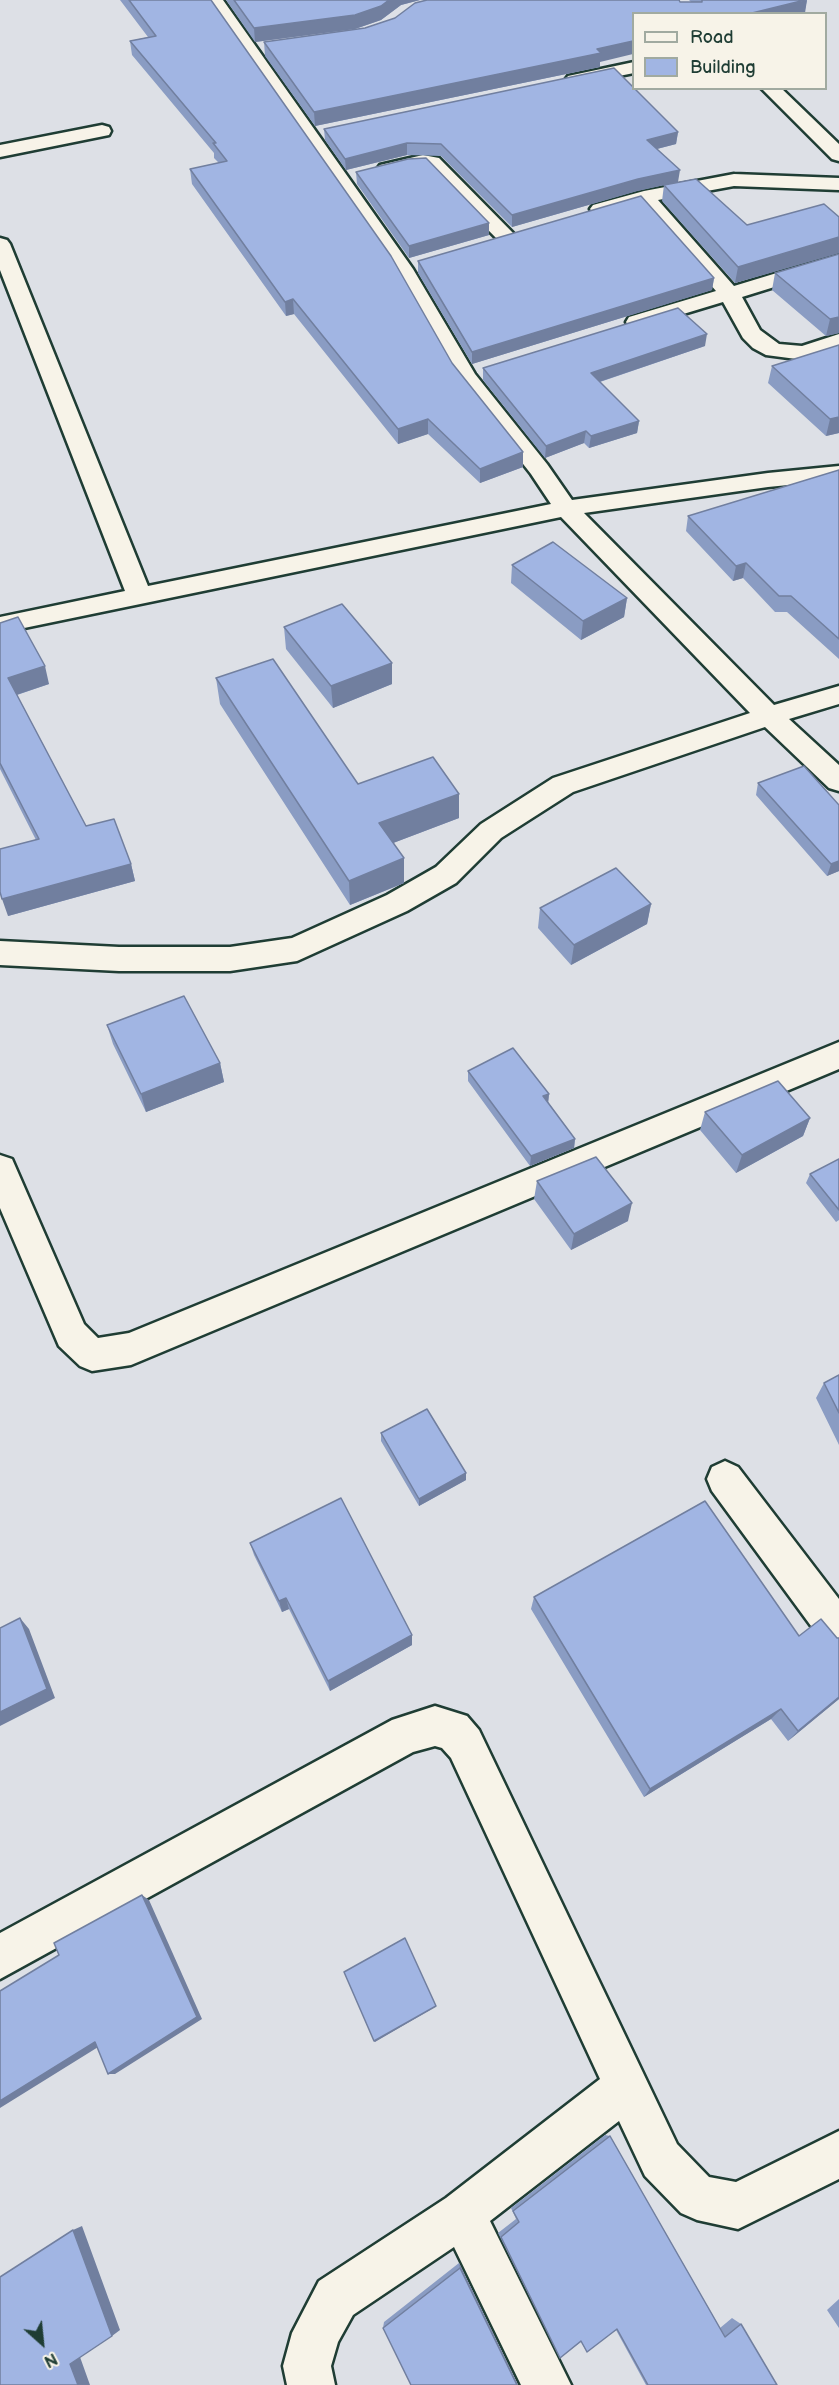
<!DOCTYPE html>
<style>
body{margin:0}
#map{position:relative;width:839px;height:2385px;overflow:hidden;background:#dde0e6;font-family:"Balsamiq Sans",sans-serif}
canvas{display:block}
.legend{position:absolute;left:632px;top:12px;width:195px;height:78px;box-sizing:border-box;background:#f7f3e8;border:2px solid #a1aaa0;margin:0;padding:8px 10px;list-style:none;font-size:18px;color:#1f3d34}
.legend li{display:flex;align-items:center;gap:12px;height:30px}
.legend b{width:30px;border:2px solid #a1aaa0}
.north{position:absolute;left:12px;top:2313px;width:60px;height:60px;-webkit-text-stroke:4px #f7f3e8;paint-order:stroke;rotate:153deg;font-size:16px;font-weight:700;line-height:24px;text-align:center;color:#1f3d34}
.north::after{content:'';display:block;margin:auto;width:21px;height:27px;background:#1f3d34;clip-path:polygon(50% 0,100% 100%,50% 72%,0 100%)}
</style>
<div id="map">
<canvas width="839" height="2385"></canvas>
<ul class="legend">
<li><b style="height:8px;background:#f7f3e8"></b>Road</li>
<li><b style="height:16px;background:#a1b5e3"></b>Building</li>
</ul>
<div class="north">N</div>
</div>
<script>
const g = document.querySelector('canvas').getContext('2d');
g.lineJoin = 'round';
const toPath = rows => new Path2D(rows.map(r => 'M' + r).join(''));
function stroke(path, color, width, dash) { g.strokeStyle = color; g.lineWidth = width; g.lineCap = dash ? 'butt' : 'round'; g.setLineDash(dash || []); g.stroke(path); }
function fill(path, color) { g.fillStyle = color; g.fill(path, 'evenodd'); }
const minor = toPath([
 [205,0,223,0,413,269,475,374,547,464,572,500,768,473,839,466,839,480,768,487,584,513,774,705,839,686,839,704,789,719,839,765,839,791,829,788,765,727,573,792,501,838,456,883,407,911,297,961,230,971,119,971,0,965,0,941,119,947,230,947,292,938,387,895,436,867,481,824,553,778,750,713,561,517,0,633,0,617,125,591,0,270,0,238,7,240,10,244,148,586,551,504,531,474,454,376,393,269,205,0],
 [634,62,634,73,574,85,568,84,565,80,568,76,634,62],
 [761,88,781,88,839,144,839,161,832,159,761,88],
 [102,125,109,127,111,131,109,135,0,157,0,145,102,125],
 [423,155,439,158,513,233,516,237,513,241,499,241,426,167,387,175,380,173,377,169,380,165,423,155],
 [734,174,839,178,839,190,734,186,658,200,734,286,839,254,839,267,742,297,760,330,779,344,802,346,839,334,839,348,804,360,766,355,753,348,743,338,723,302,637,328,629,327,626,322,629,317,716,291,640,204,600,215,593,213,590,209,593,205,644,191,734,174],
 [839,1042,839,1069,131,1365,92,1371,80,1366,59,1346,0,1208,0,1155,12,1159,84,1324,98,1338,129,1333,839,1042],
 [725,1461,738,1467,839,1599,839,1650,825,1645,712,1491,707,1479,712,1467,725,1461],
 [435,1706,467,1716,479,1730,677,2144,709,2177,736,2182,839,2131,839,2179,738,2229,697,2220,681,2213,645,2176,619,2121,490,2221,571,2385,521,2385,454,2247,353,2315,338,2342,331,2366,335,2385,287,2385,283,2366,292,2333,319,2281,446,2198,600,2079,451,1758,442,1748,435,1746,413,1752,0,1979,0,1933,392,1720,435,1706]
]);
stroke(minor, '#1f3d34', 5);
fill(minor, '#f7f3e8');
fill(toPath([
 [120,0,211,0,452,363,523,452,523,467,480,483,428,434,398,444,294,314,286,316,192,184,190,169,219,163,214,158,214,153,132,55,130,41,148,37],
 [226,0,420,0,401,5,381,20,355,29,255,42],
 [689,0,807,0,804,14,633,14,600,62,600,67,315,126,265,56,264,42,365,28,395,18,691,2],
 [324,129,678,132,676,144,657,149,678,182,637,191,512,227,441,156,407,155,346,170,325,140],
 [356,172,489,235,409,258,357,184],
 [664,185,747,225,839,217,839,253,735,283,662,201],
 [839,254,839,333,826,336,772,290,775,273],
 [418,261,714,278,712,290,472,364,418,273],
 [839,345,839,433,826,436,768,383,772,366],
 [705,346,600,382,639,421,637,433,589,448,584,443,545,458,483,380,483,368],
 [839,470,839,659,787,612,775,612,743,578,733,581,686,531,688,516],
 [512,565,627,598,624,617,581,640,511,583],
 [0,623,49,684,17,695,86,826,131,864,135,881,8,916,36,840,0,769],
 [284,627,392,663,392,684,333,708,286,649],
 [216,678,358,784,459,794,459,818,393,843,404,883,350,905,220,704],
 [758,783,839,805,839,871,827,876,756,795],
 [651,904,647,924,571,965,538,928,540,908],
 [107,1025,220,1063,224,1082,146,1112,113,1044],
 [468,1071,549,1094,548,1102,575,1139,574,1148,530,1166,468,1081],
 [705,1112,810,1118,803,1136,736,1173,700,1130],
 [839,1159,839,1220,836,1222,806,1183,810,1174],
 [537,1181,628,1221,571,1250,534,1199],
 [839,1375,839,1445,816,1398,824,1383],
 [381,1433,466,1473,466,1480,419,1506,381,1441],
 [250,1543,412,1645,330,1691,289,1609,282,1612,254,1555],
 [534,1597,799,1636,839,1638,839,1699,788,1741,771,1719,644,1797,531,1609],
 [605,2135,610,2136,720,2328,732,2318,741,2324,777,2385,646,2385,616,2330,587,2352,581,2342,560,2358,498,2233,516,2219,511,2208],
 [459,2263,517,2383,383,2328,384,2322],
 [839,2299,839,2328,827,2310]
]), '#8a9cc3');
fill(toPath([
 [389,0,420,0,401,5,381,20,355,29,255,42,254,28],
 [807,0,805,13,748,14],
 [633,41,633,54,600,62,600,67,315,126,314,112],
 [678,132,676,144,645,152,647,140],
 [407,143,407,155,346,170,345,159],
 [680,170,678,182,637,191,512,227,512,215,638,179],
 [489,223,489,235,409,258,409,246],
 [839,237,839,253,735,283,738,267],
 [714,278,712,290,472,364,472,352],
 [293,299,294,314,286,316,285,302],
 [839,317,839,333,826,336,830,319],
 [707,334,705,346,590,385,591,373],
 [839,417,839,433,826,436,830,419],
 [428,419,428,434,398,444,398,429],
 [639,421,637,433,589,448,591,436],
 [586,431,584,443,545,458,546,446],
 [523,452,523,467,480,483,480,469],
 [746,563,743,578,733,581,736,566],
 [627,598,624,617,581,640,583,621],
 [392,663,392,684,333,708,331,686],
 [45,666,49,684,13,696,8,678],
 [459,794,459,818,380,848,379,823],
 [404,858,404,883,350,905,349,881],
 [839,861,839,871,827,876,831,864],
 [131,864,135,881,8,916,2,899],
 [651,904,647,924,571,965,574,945],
 [220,1063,224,1082,146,1112,141,1094],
 [549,1094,548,1104,543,1096],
 [810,1118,803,1136,736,1173,742,1155],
 [575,1139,574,1148,530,1166,531,1156],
 [632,1203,628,1221,571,1250,574,1234],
 [466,1473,466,1480,419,1506,419,1499],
 [286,1598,289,1609,282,1612,279,1601],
 [20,1618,29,1629,55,1698,0,1726,0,1712],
 [412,1635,412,1645,330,1691,328,1681],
 [839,1697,839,1699,788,1741,798,1731],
 [781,1709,771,1719,644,1797,650,1789],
 [142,1895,149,1900,202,2019,115,2074,108,2074],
 [436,2006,435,2007,375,2042,374,2041],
 [95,2042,103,2044,0,2108,0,2101],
 [82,2226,120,2330,112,2336,73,2230],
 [459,2263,517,2383,518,2385,517,2385,460,2268],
 [80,2357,90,2385,78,2385,70,2364]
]), '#717f9f');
const building = toPath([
 [129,0,211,0,391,256,452,363,523,452,480,469,428,419,398,429,293,299,285,302,190,169,227,161,213,143,216,143,130,41,156,36,129,0],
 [234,0,389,0,381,6,355,15,254,28,234,0],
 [427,0,679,0,680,2,702,2,702,0,805,0,748,14,633,14,633,41,597,49,601,53,314,112,264,42,365,28,395,18,415,3,427,0],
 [614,68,678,132,647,140,680,170,638,179,512,215,441,144,407,143,345,159,324,129,614,68],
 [426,158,489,223,409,246,356,172,408,159,426,158],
 [696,179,747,225,824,204,839,217,839,237,738,267,664,185,696,179],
 [641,196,714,278,472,352,418,261,641,196],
 [839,254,839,317,830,319,775,273,839,254],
 [678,308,707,334,591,373,639,421,591,436,586,431,546,446,483,368,678,308],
 [839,345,839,417,830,419,772,366,839,345],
 [839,470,839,639,791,596,779,596,746,563,736,566,688,516,839,470],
 [553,542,627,598,583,621,512,565,553,542],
 [342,604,392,663,331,686,284,627,342,604],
 [18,617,45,666,8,678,86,826,114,819,131,864,2,899,0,892,0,849,39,839,0,763,0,623,18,617],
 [273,659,358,784,433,757,459,794,379,823,404,858,349,881,216,678,273,659],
 [804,766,839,805,839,861,831,864,758,783,804,766],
 [616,868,651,904,574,945,540,908,616,868],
 [184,996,220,1063,141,1094,107,1025,184,996],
 [513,1048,549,1094,543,1096,575,1139,531,1156,468,1071,513,1048],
 [778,1081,810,1118,742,1155,705,1112,778,1081],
 [596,1157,632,1203,574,1234,537,1181,596,1157],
 [839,1159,839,1210,810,1174,839,1159],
 [839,1375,839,1413,824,1383,839,1375],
 [427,1409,466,1473,419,1499,381,1433,427,1409],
 [341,1498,412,1635,328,1681,286,1598,279,1601,250,1543,341,1498],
 [705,1501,799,1636,821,1619,837,1638,839,1638,839,1697,798,1731,781,1709,650,1789,534,1597,705,1501],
 [20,1618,47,1689,0,1712,0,1628,20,1618],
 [142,1895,197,2017,108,2074,95,2042,0,2101,0,1991,59,1955,54,1943,142,1895],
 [405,1938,436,2006,374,2041,344,1972,405,1938],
 [610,2136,725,2337,741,2324,777,2385,648,2385,617,2329,587,2352,581,2341,560,2358,501,2237,519,2222,513,2211,610,2136],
 [73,2230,112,2336,70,2364,78,2385,0,2385,0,2277,73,2230],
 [460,2268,517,2385,411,2385,383,2328,460,2268]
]);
fill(building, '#a1b5e3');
stroke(building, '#717f9f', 1.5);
</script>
